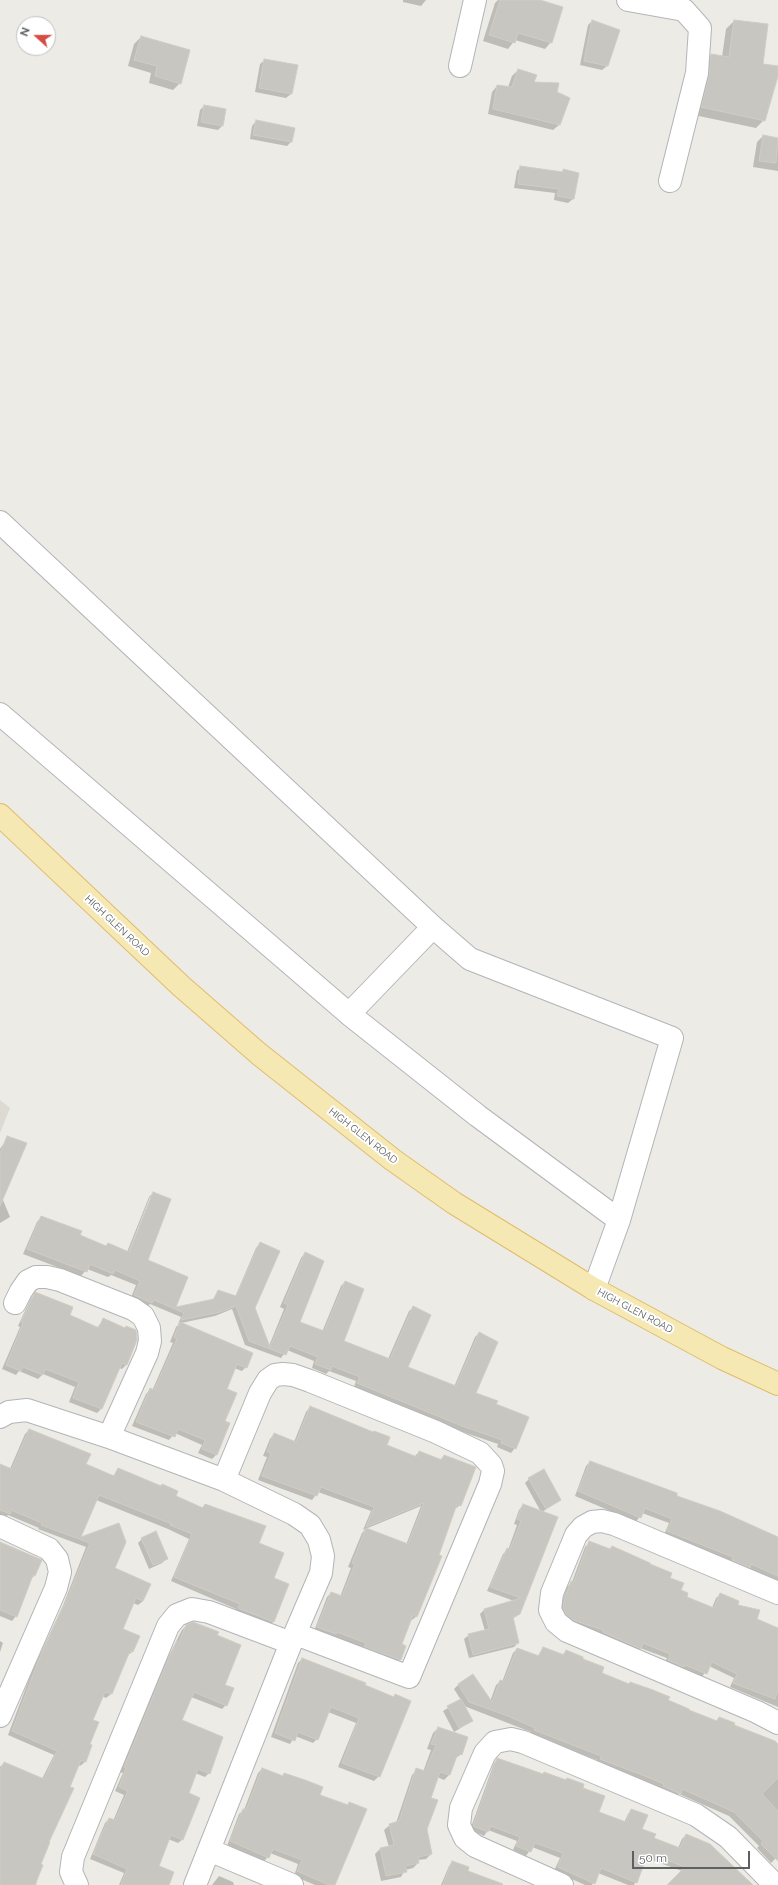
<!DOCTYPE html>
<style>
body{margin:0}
#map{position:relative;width:778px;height:1885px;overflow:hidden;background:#edebe5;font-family:Raleway,sans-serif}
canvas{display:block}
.north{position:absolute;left:16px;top:16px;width:40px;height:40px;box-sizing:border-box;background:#fff;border:1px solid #bebfc1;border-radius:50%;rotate:291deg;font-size:11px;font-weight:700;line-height:16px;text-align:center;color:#5c6063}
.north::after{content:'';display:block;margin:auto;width:14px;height:18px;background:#d44c44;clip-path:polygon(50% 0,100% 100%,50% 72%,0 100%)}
.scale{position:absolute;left:632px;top:1851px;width:118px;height:18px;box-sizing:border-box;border:2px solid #5c6063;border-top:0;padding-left:5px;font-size:12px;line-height:14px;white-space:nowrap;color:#5c6063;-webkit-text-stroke:3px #fff;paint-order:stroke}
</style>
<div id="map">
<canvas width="778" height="1885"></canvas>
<div class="north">N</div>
<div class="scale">50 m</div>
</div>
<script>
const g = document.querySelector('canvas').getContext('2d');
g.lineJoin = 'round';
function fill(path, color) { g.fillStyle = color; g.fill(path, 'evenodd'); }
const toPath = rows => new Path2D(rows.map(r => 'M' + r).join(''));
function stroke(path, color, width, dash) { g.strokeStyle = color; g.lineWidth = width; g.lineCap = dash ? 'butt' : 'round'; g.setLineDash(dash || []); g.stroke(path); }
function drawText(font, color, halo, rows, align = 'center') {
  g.font = font + ' Raleway,sans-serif'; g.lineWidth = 4; g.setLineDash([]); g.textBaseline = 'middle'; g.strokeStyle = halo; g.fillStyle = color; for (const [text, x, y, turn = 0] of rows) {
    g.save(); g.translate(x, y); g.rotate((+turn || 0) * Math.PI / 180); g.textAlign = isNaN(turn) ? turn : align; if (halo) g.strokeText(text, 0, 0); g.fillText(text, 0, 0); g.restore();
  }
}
fill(toPath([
 [0,1100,10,1108,0,1133]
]), '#dddad3');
fill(toPath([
 [403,0,426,0,421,6,403,2],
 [498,0,537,0,551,42,545,49,515,40,508,49,483,41,495,3],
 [592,21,607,66,602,70,580,65,588,25],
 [734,21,762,64,778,67,764,120,756,128,694,115,703,64,711,56,722,57,726,29],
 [141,37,180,83,173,90,149,83,151,73,128,66,134,44],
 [265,60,296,66,291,94,286,98,255,92,260,64],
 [518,70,532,82,569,99,559,125,553,130,488,114,492,92,497,86,508,87,512,76],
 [204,106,222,126,218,130,197,126,200,110],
 [256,121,294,128,291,142,287,146,250,139,252,126],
 [763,136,778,139,778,171,753,167,757,142],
 [521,167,561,173,564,170,578,174,573,199,568,203,554,200,555,193,514,188,517,171],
 [8,1137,0,1192,0,1149],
 [153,1193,146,1260,174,1308,212,1301,218,1291,235,1297,256,1248,260,1243,254,1308,269,1346,284,1309,280,1307,301,1258,305,1253,299,1323,322,1332,341,1286,345,1282,343,1342,388,1359,409,1311,414,1307,407,1368,454,1387,475,1337,479,1333,475,1394,495,1405,515,1448,511,1453,497,1447,498,1444,457,1430,354,1387,356,1381,329,1371,326,1374,312,1368,314,1361,287,1350,281,1358,245,1345,232,1309,215,1316,181,1323,246,1367,242,1371,234,1368,225,1389,224,1421,216,1455,212,1459,198,1453,202,1445,175,1433,169,1440,132,1426,146,1394,150,1390,152,1391,173,1343,170,1342,176,1327,180,1323,178,1324,181,1317,150,1304,147,1307,130,1300,136,1285,111,1275,108,1277,87,1269,81,1276,23,1254,37,1222,41,1217,105,1247,127,1252,149,1197],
 [150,1197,152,1197,128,1257,127,1256],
 [3,1200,10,1217,0,1223,0,1201],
 [36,1293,68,1316,97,1328,103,1320,136,1340,126,1365,122,1369,119,1368,101,1409,97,1413,69,1402,75,1387,43,1374,38,1379,19,1371,16,1375,2,1369,20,1327,18,1326,31,1298],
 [310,1407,385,1446,414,1457,419,1452,440,1460,444,1456,460,1505,455,1509,417,1616,412,1620,410,1620,401,1644,405,1646,400,1660,396,1664,362,1648,333,1636,331,1638,314,1631,327,1597,331,1593,340,1597,351,1568,348,1567,362,1533,366,1529,406,1545,421,1506,363,1530,371,1511,318,1492,312,1500,258,1480,267,1457,263,1456,270,1439,274,1434,294,1442,306,1412],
 [29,1430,85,1465,113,1477,118,1469,202,1508,205,1505,257,1544,272,1579,288,1585,273,1622,269,1626,235,1613,236,1609,171,1581,189,1539,168,1529,96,1500,79,1539,118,1525,114,1569,143,1601,138,1605,133,1603,122,1629,139,1636,132,1652,127,1656,111,1694,106,1698,102,1696,92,1720,88,1745,91,1746,85,1762,80,1766,78,1765,47,1842,40,1865,36,1885,20,1885,0,1877,0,1767,4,1763,42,1779,54,1755,8,1735,33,1669,62,1608,86,1547,38,1529,39,1528,8,1515,4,1518,0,1516,0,1465,10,1469,25,1434],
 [590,1462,778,1537,778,1582,664,1535,669,1523,642,1513,636,1522,575,1496,586,1466],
 [529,1479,560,1500,542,1512,520,1614,512,1619,518,1643,514,1647,469,1658,464,1639,469,1635,485,1631,480,1614,484,1610,514,1601,487,1591,503,1554,508,1550,517,1525,514,1524,519,1510,523,1505,541,1512,525,1483],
 [142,1539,167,1558,162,1563,149,1569,138,1543],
 [590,1542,648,1565,669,1578,685,1598,712,1608,716,1598,721,1594,756,1620,778,1629,778,1707,730,1687,734,1678,709,1666,702,1677,664,1664,667,1658,640,1648,636,1652,569,1624,559,1612,567,1587,572,1582,585,1547],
 [0,1543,34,1576,30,1580,16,1616,12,1621,0,1616],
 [186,1626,216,1636,224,1685,226,1705,222,1709,191,1697,180,1721,209,1773,205,1777,195,1773,187,1794,183,1839,178,1843,168,1839,158,1866,168,1885,119,1885,124,1873,90,1859,105,1823,109,1819,113,1821,124,1795,115,1791,123,1773,120,1772,163,1667,182,1630],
 [0,1641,3,1643,0,1652],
 [543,1648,562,1655,566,1651,581,1659,601,1674,628,1685,630,1683,715,1722,719,1718,778,1746,778,1856,771,1863,757,1848,759,1846,729,1816,679,1794,675,1797,641,1780,596,1763,597,1760,530,1735,531,1732,464,1706,472,1721,454,1732,443,1711,461,1700,454,1689,458,1685,473,1676,490,1702,496,1685,501,1681,502,1682,513,1653,517,1649,537,1657],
 [302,1659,393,1698,395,1696,379,1776,374,1781,338,1767,356,1723,328,1712,317,1739,313,1743,295,1736,290,1744,271,1737,298,1663],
 [438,1728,461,1754,455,1759,449,1775,444,1780,437,1777,430,1798,426,1829,431,1854,426,1859,418,1860,418,1863,413,1868,405,1870,401,1877,381,1881,375,1854,380,1849,389,1847,384,1830,390,1825,396,1823,412,1775,417,1770,423,1772,431,1750,427,1749,433,1733],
 [498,1759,582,1788,597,1812,624,1823,628,1814,632,1810,641,1829,653,1838,678,1848,682,1839,686,1835,752,1885,668,1885,682,1871,646,1858,634,1885,628,1885,598,1873,592,1885,585,1885,554,1871,560,1858,532,1847,526,1856,513,1850,517,1841,488,1830,484,1836,470,1830,494,1763],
 [262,1769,282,1777,284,1774,319,1795,347,1806,350,1803,334,1885,315,1885,294,1876,298,1864,270,1853,264,1862,227,1846,239,1814,244,1810,258,1773],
 [453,1862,467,1871,493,1885,441,1885,449,1866],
 [219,1876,233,1882,234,1885,212,1885]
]), '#0003');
const building = toPath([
 [500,0,540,0,563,7,552,43,518,33,515,43,489,35,500,0],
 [592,20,620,30,608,66,584,61,592,20],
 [734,20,768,24,763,64,778,66,778,76,765,121,701,107,709,76,711,54,729,57,734,20],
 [141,36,190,50,181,84,155,76,157,66,134,60,141,36],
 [264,59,298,65,292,94,259,88,264,59],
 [518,69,537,75,534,82,559,83,557,92,570,98,560,125,493,109,497,85,512,87,518,69],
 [204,105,226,109,223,126,201,122,204,105],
 [256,120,295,128,292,142,253,135,256,120],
 [763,135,778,138,776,163,759,161,763,135],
 [520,166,563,172,563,169,579,173,574,199,557,196,559,189,518,184,520,166],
 [7,1136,27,1143,0,1206,0,1154,7,1136],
 [153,1192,171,1199,148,1260,188,1277,176,1307,214,1299,218,1290,236,1296,260,1242,280,1251,255,1308,270,1347,288,1305,284,1303,305,1252,324,1261,300,1322,324,1331,345,1281,364,1289,344,1341,390,1359,413,1306,431,1315,408,1367,456,1386,479,1332,498,1342,476,1393,498,1401,496,1404,529,1417,516,1449,501,1443,502,1440,462,1426,357,1383,360,1377,332,1366,331,1370,315,1364,318,1357,290,1346,286,1355,249,1341,236,1306,220,1312,181,1320,184,1313,154,1300,152,1303,134,1295,140,1281,115,1270,113,1274,90,1264,87,1272,27,1249,41,1216,82,1231,80,1235,106,1246,108,1243,129,1252,153,1192],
 [35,1292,73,1307,70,1315,99,1328,103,1318,125,1328,126,1326,136,1330,137,1340,127,1365,122,1363,102,1409,73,1398,79,1382,45,1369,43,1375,23,1367,21,1371,6,1365,23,1323,21,1322,35,1292],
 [180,1322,253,1353,247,1368,237,1364,227,1389,237,1393,225,1421,230,1423,217,1455,202,1449,205,1440,178,1429,175,1437,136,1422,150,1388,154,1390,177,1339,174,1337,180,1322],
 [310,1406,373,1432,374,1431,390,1437,387,1445,417,1457,419,1451,442,1460,444,1455,476,1467,461,1506,457,1504,439,1555,442,1556,417,1617,413,1615,402,1644,406,1646,401,1660,364,1647,366,1643,337,1632,336,1634,317,1627,331,1592,342,1596,355,1564,352,1563,366,1528,408,1544,424,1503,366,1527,374,1507,321,1487,317,1496,262,1476,271,1453,267,1452,274,1433,296,1442,310,1406],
 [29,1429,91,1454,86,1464,114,1476,118,1468,161,1486,162,1484,178,1491,176,1496,203,1508,205,1504,266,1526,259,1543,284,1553,274,1578,289,1584,274,1622,238,1608,240,1604,174,1577,192,1534,170,1525,172,1524,99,1495,81,1537,119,1523,126,1542,115,1568,151,1584,143,1601,136,1598,123,1629,140,1636,133,1652,130,1651,112,1694,105,1692,93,1720,99,1722,90,1744,92,1745,86,1762,81,1760,70,1787,74,1788,49,1842,50,1842,41,1864,43,1865,35,1885,0,1885,0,1771,4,1762,44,1779,57,1751,12,1731,37,1664,63,1606,64,1606,90,1543,41,1525,42,1523,11,1510,10,1514,0,1510,0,1464,12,1469,29,1429],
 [590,1461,677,1493,677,1496,720,1511,778,1537,778,1576,751,1564,750,1568,732,1560,733,1557,667,1531,672,1519,645,1508,641,1518,578,1491,590,1461],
 [544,1469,561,1500,546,1509,528,1478,544,1469],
 [523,1504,558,1517,520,1614,513,1617,519,1643,473,1655,468,1634,489,1629,484,1609,521,1598,490,1587,507,1548,510,1549,521,1521,517,1519,523,1504],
 [156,1531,168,1559,153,1565,141,1538,156,1531],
 [589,1541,610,1549,612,1546,650,1563,650,1564,672,1573,670,1578,684,1583,681,1590,688,1593,687,1597,714,1608,720,1593,739,1601,738,1605,760,1610,757,1619,778,1628,778,1690,775,1699,733,1683,737,1674,712,1662,707,1674,685,1665,684,1667,668,1660,670,1654,643,1643,641,1649,603,1632,603,1630,573,1620,566,1614,563,1608,564,1601,571,1581,574,1582,589,1541],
 [0,1542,42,1560,35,1576,33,1575,17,1617,0,1610,0,1542],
 [193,1622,219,1632,217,1635,241,1645,225,1685,234,1688,227,1706,194,1692,182,1720,223,1737,210,1774,198,1769,189,1793,200,1798,183,1840,171,1835,159,1866,174,1872,169,1885,121,1885,127,1869,93,1854,109,1818,115,1820,128,1791,119,1787,126,1768,124,1767,167,1662,177,1641,179,1642,186,1625,193,1622],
 [543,1647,564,1655,566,1650,583,1657,583,1659,604,1667,602,1673,629,1684,630,1682,653,1690,670,1697,668,1700,689,1709,689,1710,717,1721,719,1717,735,1723,734,1725,775,1741,778,1744,778,1778,762,1794,778,1811,778,1861,761,1844,763,1841,734,1812,682,1789,681,1794,663,1786,664,1784,645,1776,600,1759,601,1756,534,1730,535,1728,508,1716,469,1702,458,1684,473,1674,492,1702,500,1680,504,1681,517,1648,539,1656,543,1647],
 [302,1658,366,1683,365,1685,394,1697,395,1694,411,1701,380,1777,342,1763,359,1718,331,1707,318,1740,298,1732,295,1741,275,1733,302,1658],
 [461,1699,473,1721,459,1728,447,1706,461,1699],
 [438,1727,468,1737,462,1755,458,1753,450,1775,440,1772,431,1798,438,1800,427,1829,432,1854,418,1857,419,1863,405,1866,407,1872,386,1876,380,1848,394,1845,389,1824,399,1821,416,1768,425,1771,436,1745,431,1744,438,1727],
 [497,1758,543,1774,544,1772,566,1780,567,1778,584,1784,583,1788,605,1796,599,1812,626,1822,631,1809,648,1815,642,1829,656,1834,654,1838,680,1848,686,1834,710,1844,753,1885,667,1885,685,1867,648,1853,637,1883,601,1868,595,1884,558,1867,563,1853,535,1843,531,1852,516,1846,520,1837,491,1826,488,1832,473,1826,497,1758],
 [262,1768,283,1776,284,1773,305,1780,323,1787,320,1795,348,1805,349,1802,367,1809,335,1885,329,1885,297,1871,302,1860,273,1849,269,1858,230,1841,243,1809,246,1810,262,1768],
 [452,1861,469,1867,468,1871,503,1884,502,1885,443,1885,452,1861]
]);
fill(building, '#c8c6c1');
stroke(building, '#d1ccc4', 1);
const minor = toPath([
 [628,0,684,10,700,28,697,73,670,181],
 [460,66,475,0],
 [0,522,433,927,470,959,672,1038,619,1220,594,1289],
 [0,714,349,1014,478,1116,619,1220],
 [349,1014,433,927],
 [15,1303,21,1291,28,1281,36,1277,47,1277,60,1280,133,1309,143,1316,149,1328,150,1341,147,1353,109,1437],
 [0,1417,9,1412,27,1410,109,1437,224,1480,294,1514,310,1525,319,1540,323,1556,321,1573,291,1643,195,1885],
 [224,1480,260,1393,268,1380,275,1375,283,1374,293,1375,310,1381,436,1432,480,1453,491,1465,493,1471,490,1484,409,1677,296,1634],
 [0,1526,49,1549,57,1559,60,1572,56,1588,0,1716],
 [778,1593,614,1524,602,1521,592,1522,583,1527,576,1535,552,1593,550,1610,556,1622,567,1631,757,1712,778,1723],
 [209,1850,292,1885],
 [77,1885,71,1872,73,1857,168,1626,177,1615,192,1609,209,1612,291,1643],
 [562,1885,475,1846,465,1838,459,1825,461,1808,485,1753,495,1742,511,1739,523,1742,696,1815,728,1837,775,1885]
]);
const major = toPath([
 [0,815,181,986,259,1054,393,1160,454,1203,594,1289,722,1358,778,1384]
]);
stroke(minor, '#b2b5b8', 24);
stroke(major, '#e0bc6b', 24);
stroke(minor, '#fff', 22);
stroke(major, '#f5e8b2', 22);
drawText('10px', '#5c6063', '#fff', [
 ["HIGH GLEN ROAD",117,926,43],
 ["HIGH GLEN ROAD",363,1136,38],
 ["HIGH GLEN ROAD",635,1311,28]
]);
</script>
